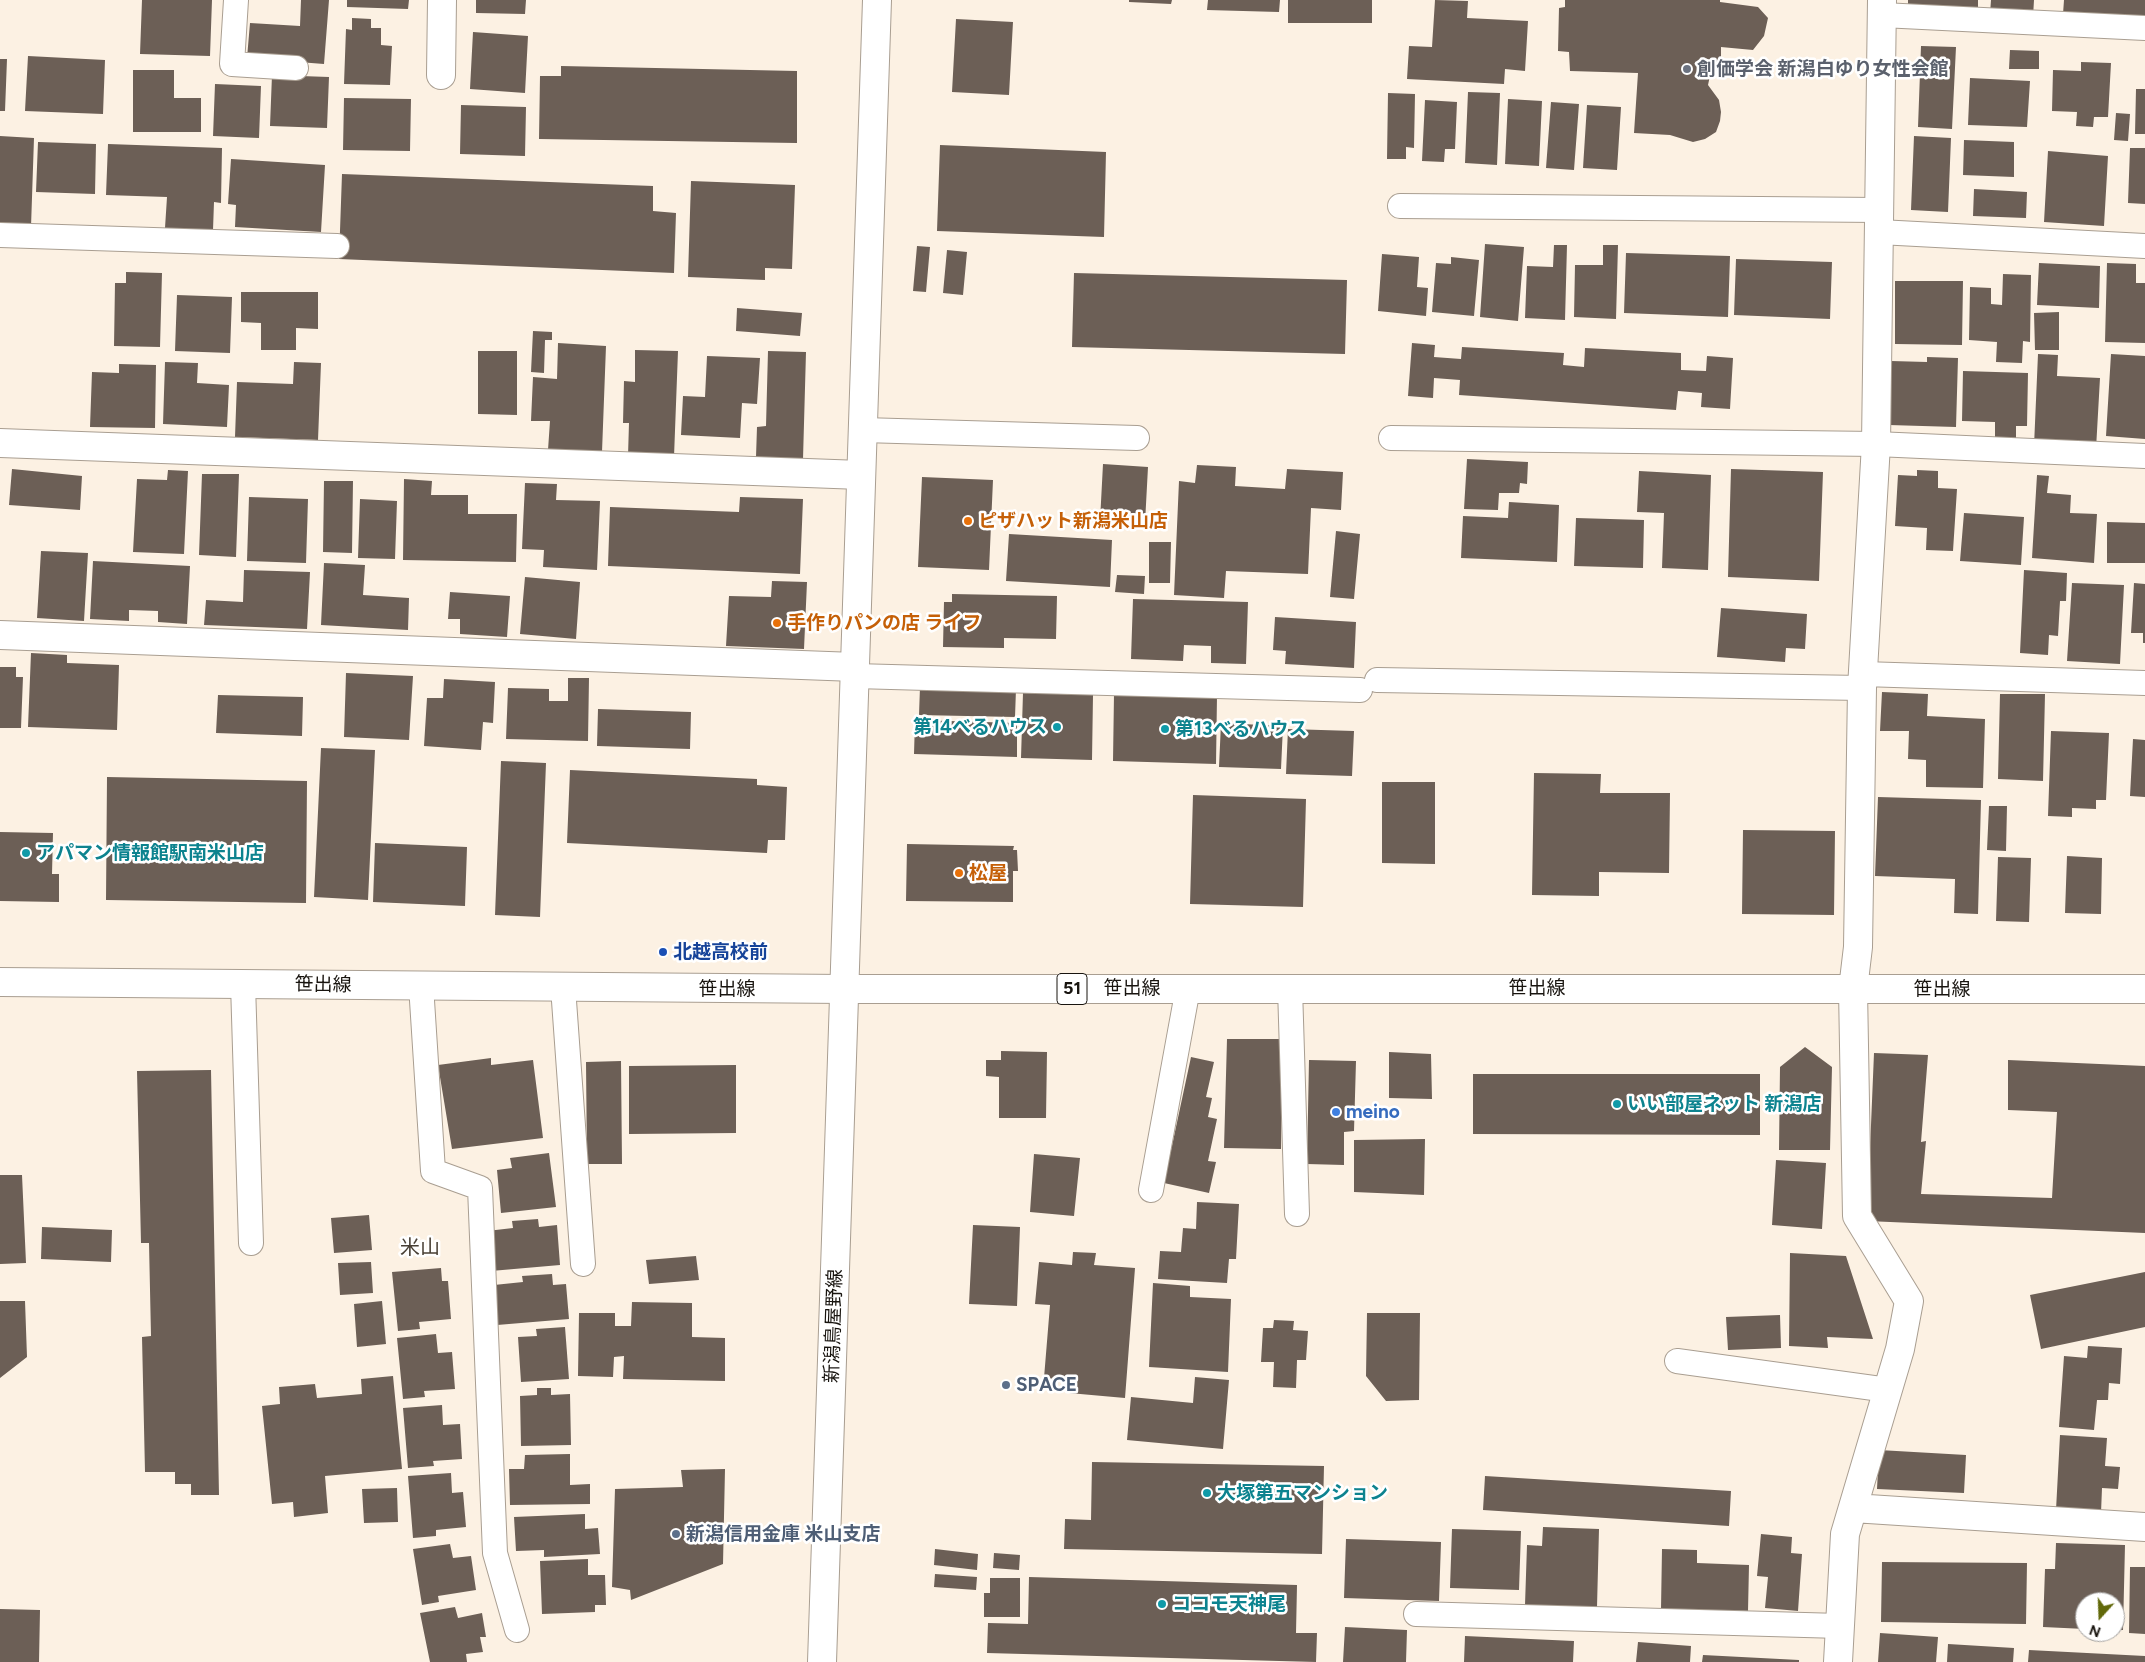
<!DOCTYPE html>
<meta charset="utf-8">
<style>
body{margin:0}
#map{position:relative;width:2145px;height:1662px;overflow:hidden;background:#fcf1e3;font-family:Figtree,sans-serif}
canvas{display:block}
.north{position:absolute;left:2075px;top:1592px;width:50px;height:50px;box-sizing:border-box;background:#fff;border:1px solid #a3a19f;border-radius:50%;rotate:200deg;font-size:14px;font-weight:700;line-height:20px;text-align:center;color:#18140f}
.north::after{content:'';display:block;margin:auto;width:18px;height:22px;background:#62690a;clip-path:polygon(50% 0,100% 100%,50% 72%,0 100%)}
</style>
<div id="map">
<canvas width="2145" height="1662"></canvas>
<div class="north">N</div>
</div>
<script>
const g = document.querySelector('canvas').getContext('2d');
g.lineJoin = 'round';
function fill(path, color) { g.fillStyle = color; g.fill(path, 'evenodd'); }
const toPath = rows => new Path2D(rows.map(r => 'M' + r).join(''));
function stroke(path, color, width, dash) { g.strokeStyle = color; g.lineWidth = width; g.lineCap = dash ? 'butt' : 'round'; g.setLineDash(dash || []); g.stroke(path); }
function drawText(font, color, halo, rows, align = 'center') {
  g.font = font + ' Figtree,"Noto Sans JP",sans-serif'; g.lineWidth = 5; g.setLineDash([]); g.textBaseline = 'middle'; g.strokeStyle = halo; g.fillStyle = color; for (const [text, x, y, turn = 0] of rows) {
    g.save(); g.translate(x, y); g.rotate((+turn || 0) * Math.PI / 180); g.textAlign = isNaN(turn) ? turn : align; if (halo) g.strokeText(text, 0, 0); g.fillText(text, 0, 0); g.restore();
  }
}
fill(toPath([
 [142,0,212,0,210,56,140,54],
 [301,0,329,0,324,64,247,58,250,23,300,26],
 [347,0,409,0,408,9,347,7],
 [476,0,526,0,525,14,476,13],
 [1129,0,1172,0,1171,4,1129,2],
 [1208,0,1280,0,1279,12,1207,10],
 [1288,0,1372,0,1372,23,1288,23],
 [1435,0,1468,1,1467,18,1528,21,1525,71,1505,69,1504,84,1407,79,1409,46,1432,47],
 [1565,0,1720,0,1720,2,1758,7,1768,18,1764,36,1753,50,1721,47,1721,71,1711,71,1708,85,1719,100,1721,112,1720,121,1716,132,1705,139,1693,142,1670,135,1634,133,1638,73,1570,71,1569,52,1558,51,1559,8,1565,7],
 [1908,0,1978,0,1978,8,1908,4],
 [1991,0,2034,0,2033,17,1990,14],
 [2064,0,2145,0,2145,16,2063,14],
 [352,18,371,19,371,28,381,28,381,45,392,46,390,85,344,84,346,29,352,30],
 [956,19,1013,22,1009,95,952,92],
 [473,32,528,36,525,93,470,89],
 [1921,46,1956,47,1952,129,1918,127],
 [2010,50,2039,51,2039,69,2009,69],
 [28,56,105,60,103,114,25,111],
 [0,59,7,59,5,111,0,111],
 [2081,62,2111,63,2108,117,2094,117,2093,127,2076,126,2077,112,2052,111,2053,70,2081,71],
 [561,66,797,71,797,143,539,139,540,76,561,76],
 [133,70,174,70,174,98,201,98,201,132,133,132],
 [272,75,329,77,327,128,270,126],
 [1970,78,2030,81,2027,127,1968,125],
 [215,84,261,86,259,138,213,136],
 [2136,89,2145,89,2145,134,2135,134],
 [1468,92,1500,93,1497,165,1465,163],
 [1388,93,1415,94,1414,148,1406,147,1406,159,1387,159],
 [344,98,411,99,410,151,343,150],
 [1508,99,1542,101,1539,166,1505,164],
 [1425,100,1457,102,1455,149,1445,149,1444,162,1422,161],
 [1551,102,1579,104,1574,170,1546,168],
 [461,105,526,107,525,156,460,154],
 [1587,105,1621,107,1617,170,1583,168],
 [2116,113,2130,114,2128,141,2114,140],
 [0,136,34,138,31,227,0,225],
 [1914,136,1951,138,1948,212,1911,210],
 [1964,140,2014,142,2014,177,1963,175],
 [38,142,96,144,95,194,36,192],
 [108,144,222,148,221,203,214,202,213,230,165,228,167,197,106,195],
 [940,145,1106,152,1104,237,937,231],
 [2130,148,2145,148,2145,204,2128,203],
 [2048,151,2108,156,2104,226,2044,222],
 [231,159,325,165,321,232,235,227,236,205,228,204],
 [342,174,653,186,653,211,676,213,674,273,339,259],
 [691,181,795,185,792,269,765,268,765,280,688,277],
 [1974,189,2027,192,2026,218,1973,216],
 [1485,244,1524,247,1518,321,1480,317],
 [1554,245,1567,245,1565,320,1525,318,1527,266,1553,267],
 [1603,245,1618,245,1616,319,1574,317,1575,265,1603,265],
 [917,246,930,247,926,292,913,291],
 [947,250,967,252,963,295,943,293],
 [1626,253,1730,256,1728,317,1624,313],
 [1382,254,1419,257,1417,287,1428,288,1426,316,1378,311],
 [1451,257,1479,260,1474,316,1432,312,1436,263,1451,264],
 [1736,259,1832,262,1830,319,1734,315],
 [2039,263,2100,266,2099,308,2037,305],
 [2107,263,2136,264,2136,283,2145,283,2145,343,2105,342],
 [126,272,162,273,160,347,114,346,115,283,126,283],
 [1074,273,1347,280,1345,354,1072,347],
 [2003,274,2031,275,2030,342,2023,341,2022,363,1996,362,1997,342,1969,340,1970,287,1991,288,1991,304,2002,305],
 [1895,281,1963,281,1962,345,1895,344],
 [241,292,318,292,318,329,296,328,296,350,261,350,261,323,241,322],
 [177,295,232,297,230,353,175,351],
 [737,308,802,313,800,336,736,331],
 [2059,312,2059,350,2035,350,2034,313],
 [533,331,552,332,552,340,545,340,544,373,531,372],
 [558,343,606,346,602,452,548,450,550,421,531,421,533,377,557,379],
 [1412,343,1435,345,1434,357,1461,359,1462,347,1564,353,1563,365,1584,367,1585,348,1681,353,1681,370,1706,371,1707,356,1733,358,1730,409,1701,407,1702,393,1678,391,1676,410,1459,395,1460,380,1434,378,1433,398,1408,396],
 [635,350,678,351,674,457,628,456,629,423,623,423,624,381,635,382],
 [478,351,517,351,517,415,478,414],
 [768,351,806,352,803,459,756,457,757,427,766,426],
 [2038,354,2058,355,2057,376,2100,378,2096,449,2034,446],
 [2111,354,2145,356,2145,439,2106,436],
 [707,356,760,358,757,404,742,403,740,438,681,435,683,396,705,397],
 [1927,357,1958,358,1956,427,1889,425,1891,361,1927,362],
 [165,362,198,363,197,383,229,385,227,427,163,424],
 [294,362,321,363,318,440,235,437,237,382,293,384],
 [119,364,156,365,155,428,90,427,92,372,119,373],
 [1963,371,2028,373,2027,426,2016,426,2016,443,1995,442,1995,422,1962,421],
 [1467,459,1528,462,1527,484,1520,483,1519,493,1499,493,1498,510,1464,509],
 [1103,464,1148,467,1145,523,1100,521],
 [1197,465,1236,467,1235,486,1285,489,1287,469,1343,472,1341,510,1311,508,1308,574,1226,571,1224,598,1174,595,1179,481,1195,483],
 [12,469,82,476,80,510,9,505],
 [1731,469,1823,472,1819,581,1728,577],
 [168,470,188,471,184,554,133,552,137,479,167,480],
 [1917,470,1938,471,1938,488,1957,489,1953,551,1926,550,1927,528,1895,526,1898,475,1917,476],
 [1639,471,1711,475,1708,570,1662,568,1664,513,1637,512],
 [202,474,239,474,236,557,199,555],
 [2037,475,2049,476,2047,493,2071,495,2070,513,2097,514,2094,563,2032,558],
 [922,477,993,480,989,570,918,567],
 [404,479,432,481,431,495,468,495,468,514,517,514,516,562,403,560],
 [324,481,353,481,352,553,323,552],
 [525,483,557,484,556,500,600,501,597,570,543,567,544,550,522,549],
 [249,497,308,499,306,563,247,561],
 [740,497,803,499,800,574,608,566,610,507,739,512],
 [360,499,397,501,395,559,358,558],
 [1509,502,1559,505,1557,562,1461,558,1463,516,1508,518],
 [1964,513,2024,517,2021,565,1960,561],
 [1576,518,1644,520,1643,568,1574,566],
 [2107,522,2145,523,2145,563,2107,563],
 [1336,531,1360,534,1354,599,1330,597],
 [1009,534,1112,540,1110,587,1006,581],
 [1149,542,1171,542,1170,583,1149,583],
 [41,551,88,553,84,621,37,618],
 [93,561,190,566,187,624,158,622,158,611,129,610,129,621,90,619],
 [324,563,365,565,363,595,409,598,408,630,321,625],
 [244,570,310,572,307,629,204,625,206,600,243,602],
 [2024,570,2067,573,2066,601,2060,601,2058,636,2049,635,2048,655,2020,653],
 [1117,575,1145,576,1144,594,1115,592],
 [525,577,580,582,576,639,520,634],
 [772,581,807,582,804,649,726,646,729,596,771,597],
 [2072,583,2124,585,2120,664,2067,661],
 [2134,583,2145,584,2145,643,2143,643,2143,633,2131,633],
 [450,592,510,596,507,637,460,634,460,619,448,619],
 [952,594,1057,596,1056,639,1004,638,1004,648,943,647,944,602,952,602],
 [1133,599,1248,602,1246,664,1211,663,1211,646,1184,645,1183,661,1131,659],
 [1721,608,1807,614,1805,649,1786,648,1785,662,1717,657],
 [1275,617,1356,622,1354,668,1285,664,1286,651,1273,650],
 [31,653,67,655,67,663,119,665,117,730,28,727],
 [0,667,16,667,16,677,23,677,21,728,0,728],
 [346,673,413,676,409,740,344,737],
 [568,678,589,678,588,741,506,739,508,688,549,689,549,701,568,701],
 [444,679,495,682,493,723,483,722,481,750,424,746,427,698,443,698],
 [920,687,1016,689,1015,717,919,715],
 [1882,692,1928,694,1927,716,1985,719,1983,788,1926,787,1926,760,1908,759,1909,731,1880,731],
 [1023,693,1093,695,1092,760,1021,758],
 [1114,694,1217,696,1216,764,1113,761],
 [2000,694,2045,694,2043,781,1998,779],
 [218,695,303,697,302,736,216,733],
 [598,709,691,712,690,749,597,746],
 [915,720,1017,723,1017,757,914,754],
 [1221,723,1283,726,1281,769,1219,767],
 [1288,729,1354,731,1352,776,1286,774],
 [2051,731,2109,733,2106,800,2096,800,2096,809,2072,808,2072,817,2048,816],
 [2133,739,2145,740,2145,797,2130,796],
 [321,748,375,750,368,900,314,897],
 [501,761,546,763,540,917,495,915],
 [570,770,757,779,757,785,787,787,785,840,768,840,767,853,567,843],
 [1534,773,1601,774,1600,793,1670,793,1669,873,1599,872,1599,896,1532,895],
 [107,777,307,781,306,903,106,900],
 [1382,782,1435,782,1435,864,1382,863],
 [1193,795,1306,799,1303,907,1190,904],
 [1878,797,1981,800,1978,914,1954,913,1955,879,1875,876],
 [1989,806,2007,806,2006,851,1987,850],
 [1743,830,1835,831,1834,915,1742,914],
 [0,832,53,833,52,874,59,874,59,902,0,901],
 [375,843,467,847,465,906,373,902],
 [907,844,1014,846,1013,850,1017,850,1018,871,1013,871,1013,902,906,901],
 [2067,856,2102,858,2101,914,2065,913],
 [1998,857,2031,858,2029,922,1996,921],
 [1227,1039,1282,1039,1281,1149,1224,1148],
 [1805,1047,1832,1067,1830,1150,1779,1150,1780,1067],
 [1001,1051,1047,1052,1046,1118,999,1118,999,1077,986,1076,986,1060,1001,1060],
 [1389,1052,1431,1054,1432,1099,1389,1098],
 [1874,1053,1928,1055,1921,1142,1926,1141,1921,1194,2052,1198,2057,1112,2008,1110,2008,1060,2145,1066,2145,1233,1867,1221],
 [1191,1057,1214,1062,1206,1097,1212,1098,1208,1117,1217,1119,1208,1161,1216,1162,1209,1193,1164,1183],
 [491,1058,491,1065,533,1060,543,1138,452,1149,438,1065],
 [1309,1060,1356,1061,1354,1131,1344,1132,1344,1165,1307,1164],
 [621,1061,622,1164,587,1164,586,1062],
 [736,1065,736,1133,629,1134,629,1066],
 [211,1070,219,1495,191,1495,191,1484,175,1484,175,1472,145,1472,142,1337,151,1336,149,1243,141,1243,137,1071],
 [1473,1074,1760,1074,1760,1135,1473,1134],
 [1425,1139,1424,1195,1354,1192,1354,1140],
 [549,1153,556,1207,501,1213,497,1170,512,1168,510,1158],
 [1034,1154,1080,1158,1074,1216,1030,1212],
 [1776,1160,1826,1163,1822,1229,1772,1225],
 [0,1175,22,1175,26,1263,0,1264],
 [1197,1202,1239,1204,1236,1259,1229,1259,1227,1283,1158,1279,1160,1251,1181,1252,1183,1228,1196,1229],
 [369,1215,372,1250,334,1253,331,1218],
 [538,1219,539,1227,557,1225,560,1265,491,1271,487,1231,513,1228,512,1221],
 [973,1225,1020,1227,1017,1306,969,1304],
 [42,1227,112,1230,111,1262,41,1259],
 [1073,1252,1096,1253,1094,1265,1135,1268,1125,1398,1069,1393,1070,1380,1044,1378,1050,1305,1035,1304,1039,1262,1072,1265],
 [1790,1253,1846,1256,1873,1339,1827,1337,1828,1348,1789,1346],
 [696,1256,699,1280,649,1284,646,1260],
 [371,1262,373,1293,340,1295,338,1263],
 [441,1268,442,1281,448,1281,451,1319,419,1322,420,1329,398,1331,392,1272],
 [2145,1272,2145,1327,2041,1349,2030,1295],
 [552,1274,553,1285,566,1284,569,1319,497,1325,494,1285,523,1282,522,1276],
 [1153,1283,1190,1286,1190,1297,1231,1299,1228,1372,1149,1367],
 [0,1301,25,1301,27,1357,0,1378],
 [382,1301,386,1344,357,1347,354,1304],
 [632,1302,692,1303,692,1337,725,1338,725,1381,623,1379,624,1356,614,1357,613,1377,578,1376,579,1313,615,1313,615,1326,631,1326],
 [1367,1313,1420,1313,1419,1400,1386,1401,1366,1376],
 [1780,1315,1781,1348,1728,1350,1726,1317],
 [1274,1320,1294,1321,1293,1330,1308,1331,1306,1360,1297,1360,1296,1388,1273,1387,1274,1362,1261,1362,1263,1328,1273,1328],
 [565,1327,569,1379,521,1382,518,1337,537,1336,536,1329],
 [436,1334,438,1353,452,1352,455,1389,424,1391,425,1397,403,1399,397,1338],
 [2088,1346,2122,1348,2120,1384,2109,1383,2108,1400,2097,1400,2094,1430,2059,1427,2064,1356,2087,1358],
 [393,1376,402,1469,325,1476,328,1513,294,1517,293,1502,272,1504,262,1406,280,1404,279,1387,315,1384,317,1398,362,1394,361,1379],
 [1195,1377,1229,1380,1223,1449,1127,1440,1131,1397,1193,1403],
 [537,1388,551,1388,551,1395,570,1394,571,1445,521,1446,520,1396,537,1395],
 [442,1405,443,1425,460,1424,462,1459,433,1461,434,1466,408,1468,403,1408],
 [2060,1435,2107,1438,2105,1466,2120,1467,2118,1489,2102,1488,2101,1513,2056,1510],
 [1879,1450,1966,1455,1964,1493,1877,1489],
 [570,1454,570,1485,590,1484,590,1504,510,1505,509,1469,524,1469,525,1455],
 [1092,1462,1324,1466,1322,1554,1064,1549,1065,1519,1091,1520],
 [725,1469,723,1564,631,1600,630,1590,612,1587,615,1489,683,1487,681,1470],
 [451,1473,452,1493,463,1492,466,1527,436,1530,436,1536,413,1538,408,1476],
 [1485,1476,1731,1491,1729,1526,1483,1510],
 [397,1488,398,1522,364,1523,362,1489],
 [585,1514,585,1529,598,1528,600,1554,544,1557,544,1550,516,1551,514,1517],
 [1543,1527,1599,1529,1597,1607,1525,1605,1527,1545,1542,1546],
 [1452,1529,1521,1531,1519,1590,1450,1588],
 [1761,1534,1792,1537,1791,1553,1802,1554,1798,1611,1765,1608,1768,1577,1757,1576],
 [1346,1539,1441,1542,1439,1601,1344,1598],
 [2056,1543,2125,1545,2123,1630,2115,1630,2115,1602,2085,1602,2085,1629,2043,1627,2045,1569,2055,1569],
 [450,1544,453,1558,471,1556,476,1590,438,1596,439,1602,422,1605,413,1549],
 [935,1549,978,1554,977,1570,934,1565],
 [1662,1549,1697,1550,1697,1563,1749,1565,1748,1611,1661,1609],
 [994,1553,1020,1555,1019,1570,993,1568],
 [588,1559,588,1575,605,1575,606,1605,595,1605,595,1612,542,1614,540,1561],
 [1882,1562,2027,1563,2026,1624,1881,1622],
 [2130,1567,2145,1567,2145,1634,2129,1633],
 [935,1574,977,1577,976,1590,934,1587],
 [1029,1577,1297,1585,1296,1633,1317,1633,1316,1662,987,1653,988,1623,1028,1624],
 [990,1578,1020,1578,1020,1617,984,1617,984,1593,990,1593],
 [455,1607,458,1618,482,1613,486,1637,480,1637,483,1652,466,1654,467,1662,430,1662,420,1613],
 [0,1609,40,1610,39,1662,0,1662],
 [1345,1627,1407,1630,1406,1662,1343,1662],
 [1880,1633,1938,1637,1936,1662,1878,1662],
 [1465,1636,1574,1641,1573,1662,1464,1662],
 [1638,1642,1691,1646,1690,1662,1636,1662],
 [1948,1644,2014,1648,2013,1662,1947,1662],
 [2029,1650,2145,1656,2145,1662,2028,1662],
 [1703,1655,1799,1660,1799,1662,1702,1662]
]), '#6c5f56');
const lane = toPath([
 [236,0,232,64,296,68],
 [1882,15,2145,28],
 [1400,206,1879,210],
 [1879,232,2145,246],
 [0,235,337,246],
 [863,430,1137,438],
 [1391,438,1876,444,2145,456],
 [1863,674,2145,683],
 [855,676,1360,690],
 [1377,680,1862,688],
 [243,984,251,1243],
 [421,985,433,1171,480,1188,495,1553,517,1630],
 [563,987,583,1264],
 [1290,988,1297,1214],
 [1151,1190,1188,988],
 [1677,1361,1888,1390],
 [1416,1614,1840,1626]
]);
const street = toPath([
 [441,75,442,0],
 [0,443,861,475],
 [0,635,855,667],
 [1853,1508,2145,1527],
 [1838,1662,1845,1534,1900,1349,1909,1301,1857,1216,1853,989,1858,947,1862,688,1876,444,1882,0]
]);
const secondary = toPath([
 [822,1662,877,0]
]);
const primary = toPath([
 [0,982,845,989,2145,989]
]);
stroke(lane, '#a99e91', 26);
stroke(street, '#a99e91', 30);
stroke(secondary, '#a99e91', 30);
stroke(primary, '#a99e91', 30);
stroke(lane, '#fff', 24);
stroke(street, '#fff', 28);
stroke(secondary, '#fff', 28);
stroke(primary, '#fff', 28);
for (const [x, y, r, color] of [
 [1687,69,5,"#6b7280"],
 [968,521,5,"#e8710a"],
 [777,623,5,"#e8710a"],
 [1057,727,5,"#0f9aa8"],
 [1165,729,5,"#0f9aa8"],
 [26,853,5,"#0f9aa8"],
 [959,873,5,"#e8710a"],
 [663,952,5,"#1a4fb4"],
 [1617,1104,5,"#0f9aa8"],
 [1336,1112,5,"#3f7fe0"],
 [1006,1385,5,"#5c6f8a"],
 [1207,1493,5,"#0f9aa8"],
 [676,1534,5,"#5c6f8a"],
 [1162,1604,5,"#0f9aa8"]
]) { const dot = new Path2D(); dot.arc(x, y, r, 0, 2 * Math.PI); g.fillStyle = color; g.fill(dot); stroke(dot, '#fff', 2); }
for (const [x, y, w] of [
 [1072,989,30]
]) { const box = new Path2D(); box.roundRect(x - w / 2, y - 15.5, w, 31, 4); g.fillStyle = '#fff'; g.fill(box); stroke(box, '#18140f', 1); }
drawText('bold 18px', '#18140f', null, [
 ["51",1072,989]
]);
drawText('bold 19px', '#5b616d', '#fff', [
 ["創価学会 新潟白ゆり女性会館",1697,69]
], 'left');
drawText('bold 19px', '#c56008', '#fff', [
 ["ピザハット新潟米山店",978,521],
 ["手作りパンの店 ライフ",787,623],
 ["松屋",969,873]
], 'left');
drawText('bold 19px', '#0d838f', '#fff', [
 ["第14べるハウス",1047,727,"right"],
 ["第13べるハウス",1175,729],
 ["アパマン情報館駅南米山店",36,853],
 ["いい部屋ネット 新潟店",1627,1104],
 ["大塚第五マンション",1217,1493],
 ["ココモ天神尾",1172,1604]
], 'left');
drawText('bold 19px', '#164399', '#fff', [
 ["北越高校前",673,952]
], 'left');
drawText('19px', '#18140f', '#fff', [
 ["笹出線",323,985,1],
 ["笹出線",1132,988],
 ["笹出線",1537,988],
 ["笹出線",727,989],
 ["笹出線",1942,989],
 ["新潟鳥屋野線",834,1326,-88]
]);
drawText('bold 19px', '#366cbe', '#fff', [
 ["meino",1346,1112]
], 'left');
drawText('bold 19px', '#4e5e75', '#fff', [
 ["SPACE",1016,1385],
 ["新潟信用金庫 米山支店",686,1534]
], 'left');
drawText('20px', '#483f34', '#fff', [
 ["米山",420,1248]
]);
</script>
